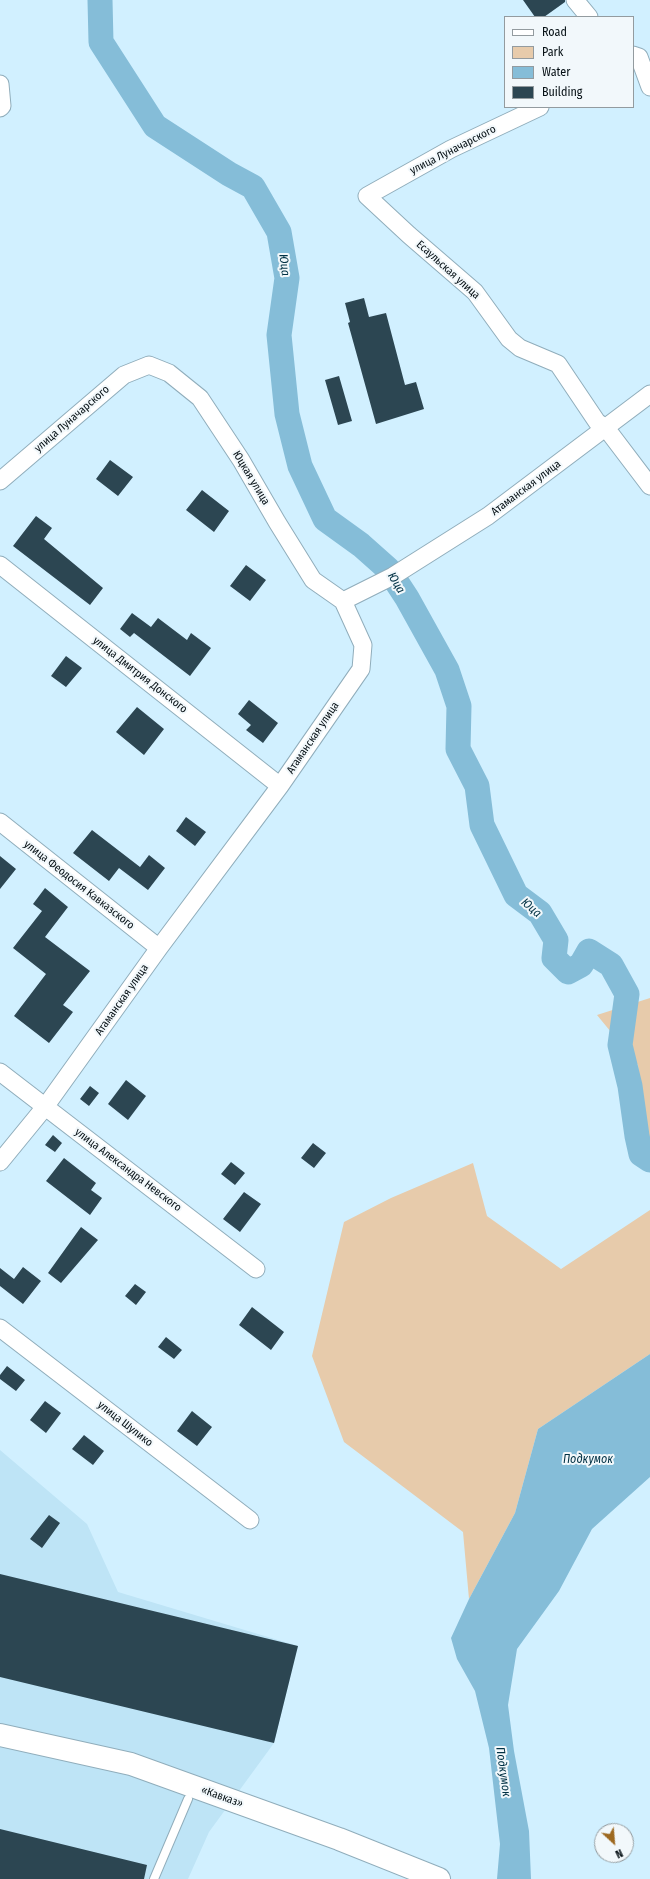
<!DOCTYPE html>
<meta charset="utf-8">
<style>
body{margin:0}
#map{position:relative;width:650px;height:1879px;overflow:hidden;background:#d1f0ff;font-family:"Fira Sans Condensed",sans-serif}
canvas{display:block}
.legend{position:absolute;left:504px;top:16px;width:130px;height:92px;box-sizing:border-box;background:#f2f8fb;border:1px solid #939b9f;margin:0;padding:5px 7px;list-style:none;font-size:12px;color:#050f14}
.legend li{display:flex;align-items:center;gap:8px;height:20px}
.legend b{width:20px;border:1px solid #939b9f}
.north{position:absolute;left:594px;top:1823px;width:40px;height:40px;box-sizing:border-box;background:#f2f8fb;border:1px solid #939b9f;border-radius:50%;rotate:154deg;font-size:11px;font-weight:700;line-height:16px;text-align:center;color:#050f14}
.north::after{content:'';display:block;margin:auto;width:14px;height:18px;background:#9d6920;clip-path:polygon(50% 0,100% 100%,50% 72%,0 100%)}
</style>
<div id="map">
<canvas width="650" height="1879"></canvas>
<ul class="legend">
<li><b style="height:5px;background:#fff"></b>Road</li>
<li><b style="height:11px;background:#e7cbab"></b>Park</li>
<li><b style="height:11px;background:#85bdd8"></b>Water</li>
<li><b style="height:11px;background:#2c4652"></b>Building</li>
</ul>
<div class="north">N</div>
</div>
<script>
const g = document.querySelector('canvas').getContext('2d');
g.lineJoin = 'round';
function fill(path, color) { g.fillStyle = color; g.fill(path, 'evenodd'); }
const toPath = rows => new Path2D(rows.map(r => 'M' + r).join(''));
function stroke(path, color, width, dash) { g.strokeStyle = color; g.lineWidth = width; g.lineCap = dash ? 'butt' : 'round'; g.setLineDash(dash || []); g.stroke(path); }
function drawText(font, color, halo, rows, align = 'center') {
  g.font = font + ' "Fira Sans Condensed",sans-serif'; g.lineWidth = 4; g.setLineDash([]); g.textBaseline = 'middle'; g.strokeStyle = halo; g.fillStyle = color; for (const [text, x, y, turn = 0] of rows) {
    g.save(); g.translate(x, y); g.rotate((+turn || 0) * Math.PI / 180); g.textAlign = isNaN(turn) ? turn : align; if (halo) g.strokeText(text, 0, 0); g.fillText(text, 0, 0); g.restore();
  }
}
fill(toPath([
 [0,1450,87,1524,118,1592,298,1646,274,1743,209,1832,188,1879,0,1879]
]), '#bee4f6');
fill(toPath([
 [650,998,650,1150,642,1123,638,1065,597,1015],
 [473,1163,487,1216,561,1269,650,1210,650,1354,538,1429,515,1513,469,1599,463,1532,344,1442,312,1356,344,1222,391,1198]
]), '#e7cbab');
fill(toPath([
 [650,1354,650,1477,592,1529,559,1591,517,1649,508,1705,514,1751,529,1831,531,1879,497,1879,500,1844,489,1748,475,1691,457,1659,451,1638,469,1599,515,1513,538,1429]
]), '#85bdd8');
stroke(toPath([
 [100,0,101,42,155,126,229,174,253,187,279,232,287,278,279,335,287,414,300,466,325,519,361,545,388,569,407,598,447,670,459,706,458,749,477,786,482,825,516,895,540,913,556,940,554,958,568,972,581,965,589,951,611,965,627,994,620,1045,630,1086,637,1136,641,1154,650,1160]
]), '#85bdd8', 25);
fill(toPath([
 [523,0,565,0,565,2,544,17,535,17],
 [364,298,369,317,386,313,405,385,416,382,424,409,376,424,348,323,350,322,345,303],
 [339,376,352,421,338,425,325,380],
 [110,460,133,477,118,496,96,479],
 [202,490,229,511,214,532,186,510],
 [36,516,52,528,44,539,103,588,90,605,13,546],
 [246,565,266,580,250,601,230,586],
 [132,613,151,627,158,618,187,640,191,633,211,648,190,676,134,633,130,637,120,629],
 [66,656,82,668,66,687,51,676],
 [249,700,278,723,263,743,246,730,251,725,238,714],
 [137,707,164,729,144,755,116,732],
 [186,817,206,832,195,846,176,831],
 [92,830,140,867,149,855,165,868,148,890,119,868,109,881,73,853],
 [0,856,16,869,0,889],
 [45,888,68,907,45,937,90,971,63,1005,73,1012,49,1043,14,1016,46,974,13,948,42,911,33,904],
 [126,1080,146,1096,128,1120,108,1104],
 [90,1086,99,1093,89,1106,80,1099],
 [53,1135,62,1143,55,1152,45,1145],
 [313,1143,326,1153,314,1168,301,1158],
 [64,1158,96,1183,91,1190,102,1198,90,1215,46,1181],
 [231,1162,245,1173,235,1185,221,1174],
 [244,1192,261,1204,240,1232,223,1219],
 [81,1227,98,1240,61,1283,48,1273],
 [23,1267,41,1281,23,1304,0,1286,0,1268,14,1279],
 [135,1284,146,1292,136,1305,125,1296],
 [252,1307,284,1332,271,1350,239,1325],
 [166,1337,182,1350,174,1359,158,1347],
 [7,1366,25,1380,16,1391,0,1379,0,1375],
 [45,1401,61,1413,46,1433,30,1420],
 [192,1411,212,1427,197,1446,177,1431],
 [84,1435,104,1451,93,1465,72,1449],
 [49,1515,60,1523,42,1548,30,1539],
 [0,1574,298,1646,274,1743,0,1677],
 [0,1829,147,1865,144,1879,0,1879]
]), '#2c4652');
const service = toPath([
 [154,1879,188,1799]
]);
const minor = toPath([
 [575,0,589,17],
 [633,55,639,57,650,87],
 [0,84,2,106,0,108],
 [540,107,451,149,367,196,409,235,475,292,509,339,520,348,558,364,597,422,606,428,650,486],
 [0,481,124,375,149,365,169,373,200,398,241,460,277,522,313,580,343,601],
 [0,565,280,786],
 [343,601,393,576,488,516,650,394],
 [0,822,159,948],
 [0,1072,256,1269],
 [0,1162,45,1107,159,948,280,786,361,669,363,645,343,601],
 [0,1328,250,1520]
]);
const primary = toPath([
 [0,1735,131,1764,339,1839,439,1879]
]);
stroke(service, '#90adbb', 10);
stroke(minor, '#90adbb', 19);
stroke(primary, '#90adbb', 24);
stroke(service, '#fff', 8);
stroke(minor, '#fff', 17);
stroke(primary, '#fff', 22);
drawText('11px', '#050f14', '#f2f8fb', [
 ["улица Луначарского",453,150,-27],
 ["Есаульская улица",448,270,42],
 ["улица Луначарского",72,419,-41],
 ["Юцкая улица",251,478,59],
 ["Атаманская улица",526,488,-37],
 ["улица Дмитрия Донского",140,675,38],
 ["Атаманская улица",313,738,-56],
 ["улица Феодосия Кавказского",79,885,38],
 ["Атаманская улица",122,1000,-55],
 ["улица Александра Невского",128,1170,37],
 ["улица Шулико",125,1424,38],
 ["«Кавказ»",222,1797,20]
]);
drawText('italic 12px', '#003144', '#f2f8fb', [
 ["Юца",284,265,82],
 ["Юца",396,583,59],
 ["Юца",531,908,41],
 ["Подкумок",588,1460],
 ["Подкумок",503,1772,82]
]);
</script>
